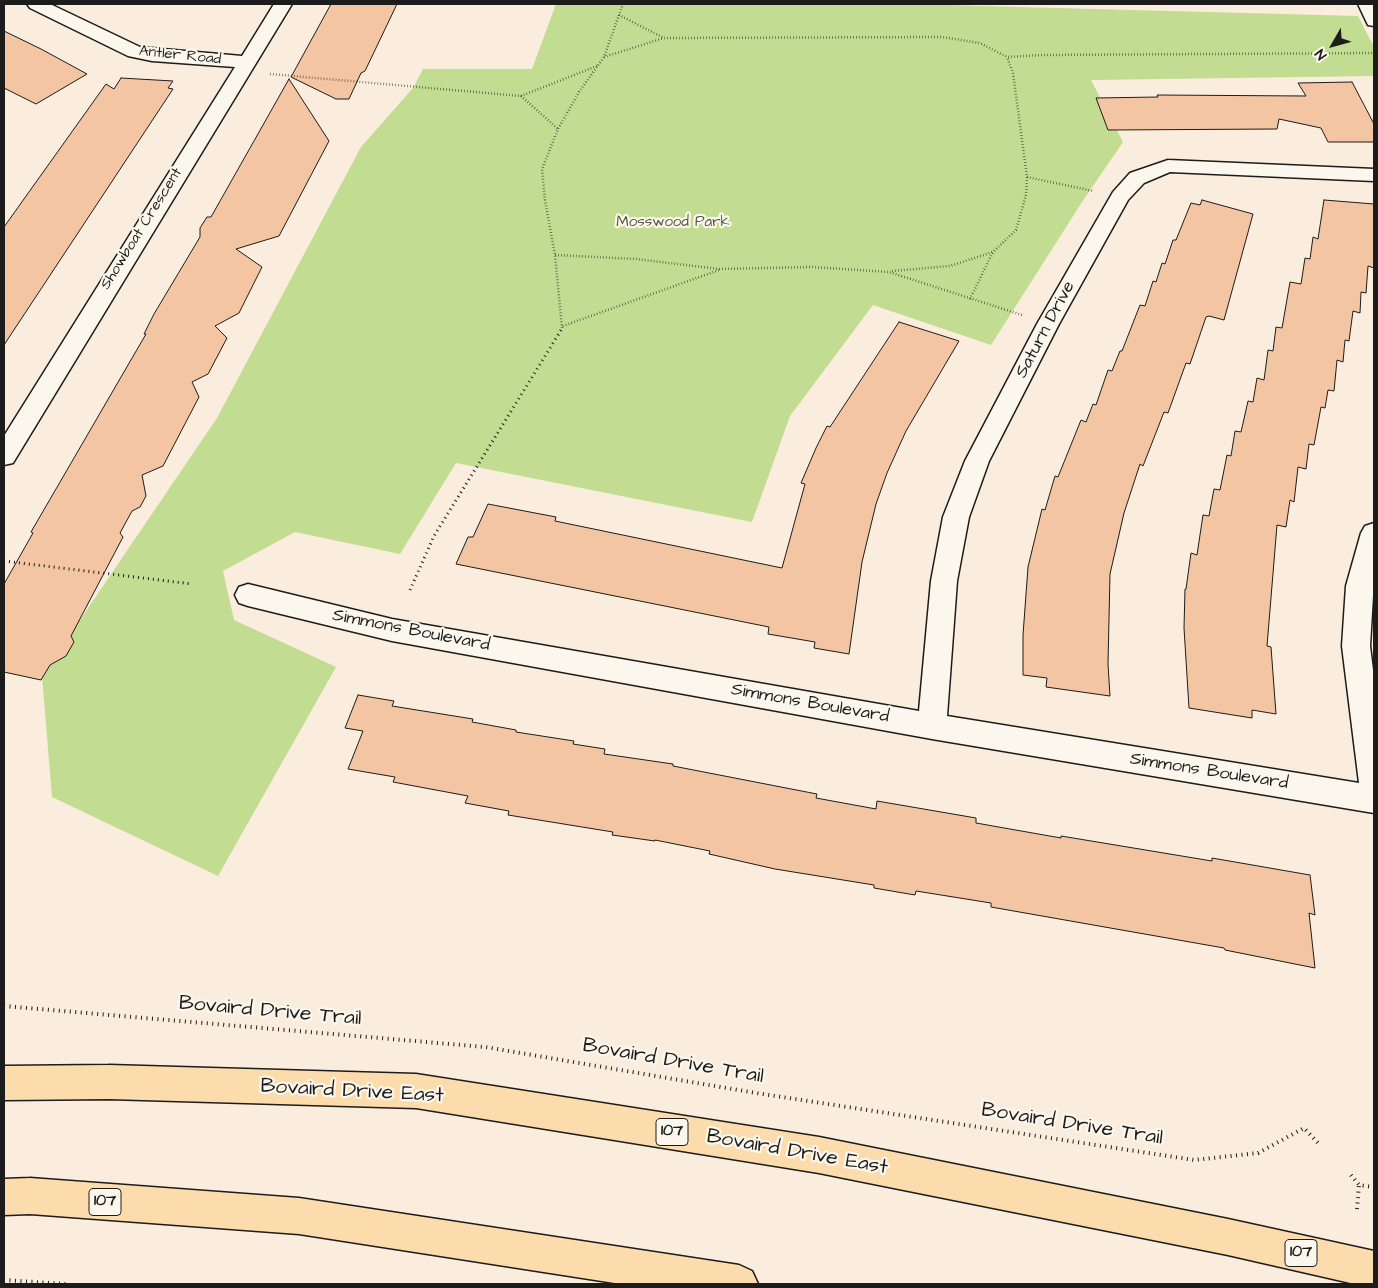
<!DOCTYPE html>
<style>
body{margin:0}
#map{position:relative;width:1378px;height:1288px;overflow:hidden;background:#faeddd;font-family:"Architects Daughter",sans-serif}
canvas{display:block}
.frame{position:absolute;inset:0;border:5px solid #1c1c1c;pointer-events:none}
.north{position:absolute;left:1308px;top:20px;width:50px;height:50px;-webkit-text-stroke:4px #fbf7ec;paint-order:stroke;rotate:232deg;font-size:14px;font-weight:700;line-height:20px;text-align:center;color:#1c1c1c}
.north::after{content:'';display:block;margin:auto;width:18px;height:22px;background:#1c1c1c;clip-path:polygon(50% 0,100% 100%,50% 72%,0 100%)}
</style>
<div id="map">
<canvas width="1378" height="1288"></canvas>
<div class="frame"></div>
<div class="north">N</div>
</div>
<script>
const g = document.querySelector('canvas').getContext('2d');
g.lineJoin = 'round';
function fill(path, color) { g.fillStyle = color; g.fill(path, 'evenodd'); }
const toPath = rows => new Path2D(rows.map(r => 'M' + r).join(''));
function stroke(path, color, width, dash) { g.strokeStyle = color; g.lineWidth = width; g.lineCap = dash ? 'butt' : 'round'; g.setLineDash(dash || []); g.stroke(path); }
function drawText(font, color, halo, rows, align = 'center') {
  g.font = font + ' "Architects Daughter",sans-serif'; g.lineWidth = 4.5; g.setLineDash([]); g.textBaseline = 'middle'; g.strokeStyle = halo; g.fillStyle = color; for (const [text, x, y, turn = 0] of rows) {
    g.save(); g.translate(x, y); g.rotate((+turn || 0) * Math.PI / 180); g.textAlign = isNaN(turn) ? turn : align; if (halo) g.strokeText(text, 0, 0); g.fillText(text, 0, 0); g.restore();
  }
}
fill(toPath([
 [556,4,907,4,1358,16,1374,47,1374,76,1091,80,1123,142,1082,202,991,345,873,305,790,416,752,522,456,463,400,554,295,532,223,571,234,620,336,667,218,876,52,797,42,676,217,418,361,147,413,88,423,69,532,69]
]), '#c2dc92');
const building = toPath([
 [331,4,397,4,365,71,361,73,349,99,336,99,291,77,331,4],
 [4,31,41,49,87,74,36,104,4,88,4,31],
 [121,78,173,81,168,88,173,89,4,345,4,227,106,84,114,89,121,78],
 [289,79,329,141,279,236,236,249,262,267,239,313,215,326,227,338,208,374,192,382,199,397,163,466,142,475,146,496,140,507,132,511,120,533,123,537,71,636,74,642,66,656,50,665,41,680,4,672,4,584,33,533,31,532,146,334,144,334,154,314,200,237,200,228,207,217,211,217,289,79],
 [1352,82,1374,124,1374,142,1328,142,1321,128,1279,119,1277,129,1108,130,1096,98,1158,97,1157,95,1306,96,1298,83,1352,82],
 [1202,200,1253,214,1224,320,1209,316,1206,317,1190,364,1186,363,1168,413,1164,412,1143,466,1140,464,1124,513,1110,574,1108,664,1110,696,1046,687,1047,678,1023,675,1023,635,1028,567,1042,509,1045,510,1055,476,1058,477,1081,420,1086,422,1093,404,1096,405,1108,370,1112,371,1120,351,1122,351,1140,305,1145,306,1153,281,1156,282,1162,263,1165,264,1173,240,1176,240,1191,203,1200,205,1202,200],
 [1324,200,1374,204,1374,268,1368,266,1366,293,1361,292,1360,313,1353,311,1349,341,1345,340,1343,362,1337,360,1334,391,1328,390,1325,408,1321,407,1314,445,1309,444,1306,469,1298,467,1294,502,1290,500,1286,527,1277,525,1267,646,1271,647,1276,714,1252,710,1252,718,1189,708,1184,628,1185,589,1186,589,1191,553,1197,555,1203,515,1209,516,1214,489,1220,490,1227,455,1231,456,1235,431,1241,432,1248,401,1253,402,1257,378,1264,380,1268,350,1273,351,1276,327,1282,328,1290,282,1301,284,1305,258,1310,259,1313,237,1318,239,1324,200],
 [899,322,959,341,906,431,887,473,876,504,862,562,849,654,814,648,815,642,768,634,769,627,456,564,468,537,473,537,488,504,556,517,555,521,782,568,805,484,801,483,816,448,827,426,830,427,899,322],
 [358,695,394,701,392,706,473,719,472,722,516,730,516,732,574,741,573,744,605,749,604,754,673,764,673,766,817,794,816,798,876,809,877,801,976,818,976,823,1061,838,1061,836,1212,861,1212,858,1310,875,1315,915,1309,913,1315,968,1225,950,1224,948,991,907,991,903,916,891,915,895,874,888,874,885,775,869,709,854,710,851,655,840,655,841,612,835,613,832,508,815,509,811,465,803,468,796,393,782,395,777,348,769,363,731,345,728,358,695]
]);
fill(building, '#f4c5a3');
stroke(building, '#1c1c1c', 1);
const minor = toPath([
 [27,4,50,4,140,47,242,56,274,4,292,4,13,463,4,465,4,436,235,67,152,61,128,56,30,8,27,4],
 [1358,4,1374,4,1374,26,1368,25,1358,4],
 [1168,160,1374,169,1374,181,1170,172,1144,183,1128,200,1059,324,989,461,969,517,957,581,947,716,1359,783,1342,646,1346,586,1361,533,1365,526,1374,523,1374,579,1370,646,1374,678,1374,813,932,739,392,641,248,606,239,603,235,595,239,587,248,584,392,619,919,711,931,581,943,517,965,461,1037,324,1113,192,1130,173,1168,160]
]);
const major = toPath([
 [109,1065,416,1074,819,1137,1228,1219,1374,1251,1374,1284,1355,1284,1228,1255,819,1173,416,1108,109,1099,4,1100,4,1066,109,1065],
 [30,1178,299,1198,739,1265,752,1271,758,1284,621,1284,299,1234,30,1214,4,1215,4,1179,30,1178]
]);
stroke(minor, '#1c1c1c', 3);
stroke(major, '#1c1c1c', 3);
stroke(toPath([
 [619,15,664,38],
 [604,57,664,38,942,37,980,43,1007,57,1042,55,1374,53],
 [270,74,521,96,597,66],
 [521,96,558,129],
 [1027,177,1093,191],
 [555,255,636,259,719,269,812,267,889,272,1022,315],
 [892,271,950,266,993,252],
 [970,299,993,252,1016,230,1026,195,1027,177,1013,73,1007,57],
 [563,326,719,270],
 [562,328,555,255,545,200,542,169,558,129,579,92,604,57,623,4]
]), '#1c1c1c', 2.5, [0.5, 2.5]);
stroke(toPath([
 [4,561,192,584],
 [410,590,434,536,563,327]
]), '#1c1c1c', 3, [1, 4]);
stroke(toPath([
 [4,1006,485,1047,756,1093,1194,1160,1258,1153,1304,1128,1320,1145],
 [1351,1175,1359,1185,1373,1187],
 [1357,1209,1359,1185],
 [4,1280,66,1284]
]), '#1c1c1c', 4, [1, 4.5]);
fill(minor, '#fbf7ec');
fill(major, '#fcdcac');
drawText('15px', '#1c1c1c', '#fbf7ec', [
 ["Antler Road",180,56,6],
 ["Showboat Crescent",142,229,-58]
]);
drawText('15px', '#4e563f', '#fbf7ec', [
 ["Mosswood Park",673,223]
]);
for (const [x, y, w] of [
 [672,1132,32],
 [105,1202,32],
 [1301,1253,32]
]) { const box = new Path2D(); box.roundRect(x - w / 2, y - 13.5, w, 27, 4); g.fillStyle = '#fbf7ec'; g.fill(box); stroke(box, '#1c1c1c', 1); }
drawText('bold 16px', '#1c1c1c', null, [
 ["107",672,1132],
 ["107",105,1202],
 ["107",1301,1253]
]);
drawText('18px', '#1c1c1c', '#fbf7ec', [
 ["Saturn Drive",1046,330,-62],
 ["Simmons Boulevard",411,631,11],
 ["Simmons Boulevard",810,704,10],
 ["Simmons Boulevard",1209,772,9]
]);
drawText('21px', '#1c1c1c', '#fbf7ec', [
 ["Bovaird Drive Trail",270,1012,5],
 ["Bovaird Drive Trail",673,1062,10],
 ["Bovaird Drive East",352,1092,3],
 ["Bovaird Drive Trail",1072,1125,9],
 ["Bovaird Drive East",797,1153,10]
]);
</script>
